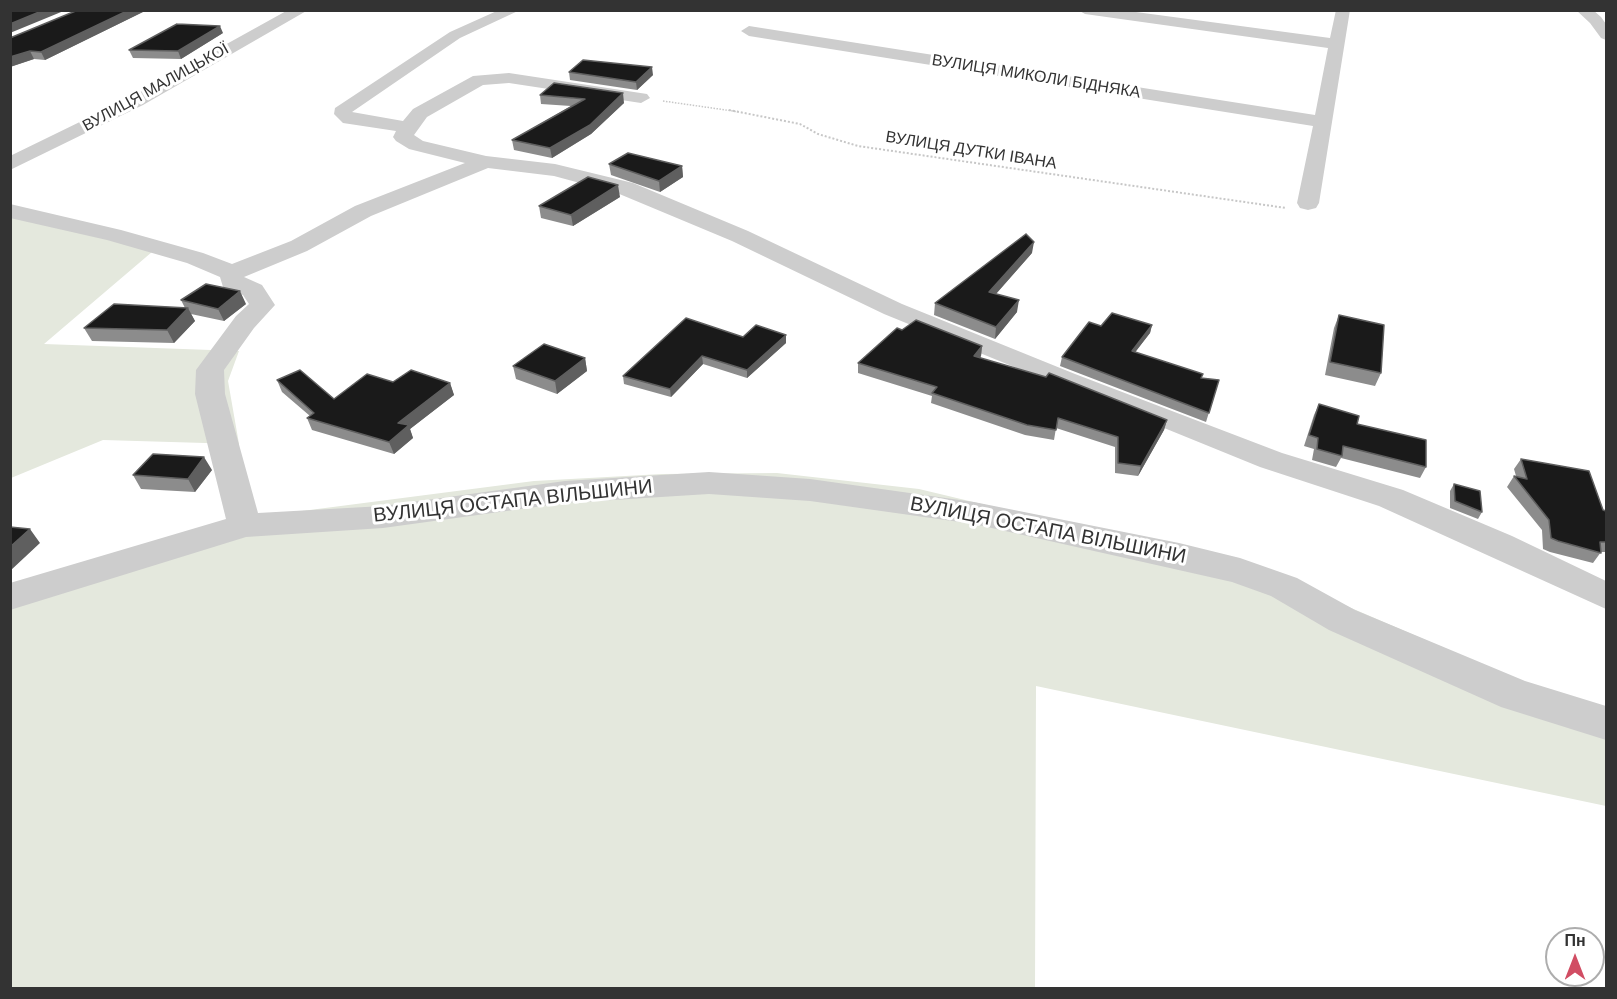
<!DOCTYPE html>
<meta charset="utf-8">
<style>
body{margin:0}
#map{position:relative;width:1617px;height:999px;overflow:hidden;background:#fff;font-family:"DM Sans",sans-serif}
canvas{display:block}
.frame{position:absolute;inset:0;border:12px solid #333;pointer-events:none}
.north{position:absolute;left:1545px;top:927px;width:60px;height:60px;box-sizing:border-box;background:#fff;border:2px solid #adadad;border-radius:50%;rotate:0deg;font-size:16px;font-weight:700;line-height:24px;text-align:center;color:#333}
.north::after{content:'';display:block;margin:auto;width:21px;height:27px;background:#d14d63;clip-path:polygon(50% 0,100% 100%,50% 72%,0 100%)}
</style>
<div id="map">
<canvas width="1617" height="999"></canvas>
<div class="frame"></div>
<div class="north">Пн</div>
</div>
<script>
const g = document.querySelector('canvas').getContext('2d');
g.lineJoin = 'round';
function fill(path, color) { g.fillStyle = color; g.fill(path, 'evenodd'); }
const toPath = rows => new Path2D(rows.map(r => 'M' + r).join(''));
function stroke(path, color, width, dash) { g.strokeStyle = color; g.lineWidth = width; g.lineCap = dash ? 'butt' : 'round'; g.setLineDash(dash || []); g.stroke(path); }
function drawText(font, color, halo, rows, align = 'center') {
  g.font = font + ' "DM Sans",sans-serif'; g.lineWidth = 6; g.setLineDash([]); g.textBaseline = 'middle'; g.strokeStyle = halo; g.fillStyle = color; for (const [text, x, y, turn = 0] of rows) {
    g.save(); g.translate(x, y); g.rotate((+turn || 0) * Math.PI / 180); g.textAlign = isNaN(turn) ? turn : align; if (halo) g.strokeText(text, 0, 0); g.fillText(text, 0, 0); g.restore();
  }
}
fill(toPath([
 [11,212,159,246,44,344,239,351,228,381,239,444,103,440,11,478],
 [777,473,919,489,1032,516,1328,598,1572,703,1606,713,1606,806,1036,686,1035,988,11,988,11,594,302,511,534,481,662,474]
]), '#e4e8dd');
stroke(toPath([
 [663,101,740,112]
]), '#c7c7c7', 1.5, [1.5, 1.5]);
stroke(toPath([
 [729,110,800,124,818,134,858,146,1286,208]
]), '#c7c7c7', 2, [2, 2]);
fill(toPath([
 [288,10,308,10,143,105,10,170,10,156,131,97,288,10],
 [499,10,520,10,460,38,352,112,403,121,413,109,473,76,509,73,647,94,650,98,641,103,509,83,483,85,427,117,414,135,423,141,486,156,555,164,633,183,748,231,902,304,1075,374,1282,453,1403,490,1512,536,1606,581,1606,609,1379,506,1260,467,884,314,732,241,617,193,554,176,488,168,371,216,307,251,244,277,262,285,275,305,254,328,224,370,225,394,258,513,383,506,565,481,709,472,810,479,974,502,1179,543,1240,558,1297,578,1355,610,1525,681,1606,706,1606,740,1501,707,1329,630,1271,596,1232,582,974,524,810,501,709,494,565,503,383,528,246,537,10,610,10,583,226,519,195,394,196,370,236,316,249,304,243,295,223,287,220,277,187,263,107,240,10,218,10,204,121,230,203,253,232,264,291,241,355,206,465,163,409,149,396,141,393,137,396,131,343,123,334,114,335,108,450,32,499,10],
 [1078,10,1121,10,1330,38,1336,10,1350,10,1319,203,1316,208,1308,210,1300,208,1297,203,1313,126,749,36,741,31,749,26,1315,115,1328,48,1085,14,1078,10],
 [1576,10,1593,10,1601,17,1606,24,1606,40,1601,38,1590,23,1576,10]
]), '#cdcdcd');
fill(toPath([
 [78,10,147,10,45,60,34,59,10,67,10,38],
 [223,33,181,59,133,58,129,50],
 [569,72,653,75,637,90,570,80],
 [540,95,624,103,591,134,552,158,514,150,512,140,571,106,541,104],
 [609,164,682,166,683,177,660,192,611,175],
 [620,197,573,226,541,218,539,206],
 [1032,253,996,294,1017,312,995,339,934,315,935,303],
 [181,300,246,304,224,321,191,314,195,321,174,343,92,341,84,328,185,308],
 [1339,315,1381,373,1375,386,1325,375,1334,328],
 [1152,325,1150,333,1135,352,1201,378,1219,380,1206,422,1060,366,1062,357],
 [786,335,786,343,747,378,703,364,671,397,624,384,623,376,743,337],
 [982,346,981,356,980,358,1167,420,1164,430,1138,476,1115,473,1115,447,1056,428,1054,440,1025,435,931,403,932,396,858,373,858,363],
 [585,358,587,371,557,394,516,379,513,366],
 [277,380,334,399,393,382,450,383,454,395,410,429,413,438,394,454,312,430,307,418,310,416,282,392],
 [1319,404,1357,424,1426,467,1420,478,1341,458,1336,467,1312,460,1314,449,1304,446,1314,415],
 [1521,459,1603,510,1606,511,1606,552,1601,552,1593,563,1550,552,1543,549,1542,530,1507,487,1514,476,1516,476,1514,469],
 [212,470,195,492,141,489,133,475],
 [1454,484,1482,512,1478,519,1450,508,1450,491]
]), '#8c8c8c');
fill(toPath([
 [44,10,66,10,10,33,10,24],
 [129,10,147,10,45,60,41,52],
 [220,26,223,33,181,59,178,51],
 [30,51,34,59,10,67,10,57],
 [652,67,653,75,637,90,636,82],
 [623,93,624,103,591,134,552,158,550,148],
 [682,166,683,177,660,192,659,181],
 [618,185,620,197,573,226,571,215],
 [1034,242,1032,253,987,304,989,292],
 [240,291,246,304,224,321,218,309],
 [1019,300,1017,312,995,339,996,327],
 [188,308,195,321,174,343,167,330],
 [1152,325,1150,333,1130,359,1132,351],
 [786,335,786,343,747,378,747,370],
 [982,346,981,356,973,366,974,356],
 [702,356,703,364,671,397,670,389],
 [585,358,587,371,557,394,555,381],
 [450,383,454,395,410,429,413,438,394,454,389,442,398,423],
 [1167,420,1164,430,1138,476,1141,466],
 [204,457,212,470,195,492,188,479],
 [30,529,40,543,10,571,10,547]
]), '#5f5f5f');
const building = toPath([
 [10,10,44,10,10,24,10,10],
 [78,10,129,10,41,52,30,51,10,57,10,38,78,10],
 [177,24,220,26,178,51,129,50,177,24],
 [583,60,652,67,636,82,569,72,583,60],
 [554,83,623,93,590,125,550,148,512,140,585,99,540,95,554,83],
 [628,153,682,166,659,181,609,164,628,153],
 [588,177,618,185,571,215,539,206,588,177],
 [1026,234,1034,242,989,292,1019,300,996,327,935,303,1026,234],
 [206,284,240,291,218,309,181,300,206,284],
 [114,304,188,308,167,330,84,328,114,304],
 [1112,313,1152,325,1132,351,1203,374,1201,378,1219,380,1209,413,1062,357,1089,322,1101,326,1112,313],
 [1339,315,1384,325,1381,373,1330,362,1339,315],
 [686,318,743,337,756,325,786,335,747,370,702,356,670,389,623,376,686,318],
 [916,320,982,346,974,356,1046,377,1049,373,1167,420,1141,466,1118,463,1118,437,1058,418,1056,430,1027,425,932,393,937,387,858,363,897,328,902,330,916,320],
 [544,344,585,358,555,381,513,366,544,344],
 [300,370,334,399,367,374,393,382,411,370,450,383,398,423,409,425,389,442,307,418,314,413,277,380,300,370],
 [1319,404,1359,416,1357,424,1426,440,1426,467,1343,446,1342,456,1317,449,1318,438,1309,435,1319,404],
 [153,454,204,457,188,479,133,475,153,454],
 [1521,459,1589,471,1603,510,1606,511,1606,542,1600,542,1601,553,1558,541,1551,538,1549,520,1514,476,1527,479,1521,459],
 [1454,484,1480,491,1482,512,1455,501,1454,484],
 [10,527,30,529,10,547,10,527]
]);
fill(building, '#1a1a1a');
stroke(building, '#5f5f5f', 1.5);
drawText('16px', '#333', '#fff', [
 ["ВУЛИЦЯ МИКОЛИ БІДНЯКА",1036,77,9],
 ["ВУЛИЦЯ МАЛИЦЬКОЇ",156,88,-29],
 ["ВУЛИЦЯ ДУТКИ ІВАНА",971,151,9]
]);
drawText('20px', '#333', '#fff', [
 ["ВУЛИЦЯ ОСТАПА ВІЛЬШИНИ",513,502,-6],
 ["ВУЛИЦЯ ОСТАПА ВІЛЬШИНИ",1048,531,11]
]);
</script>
